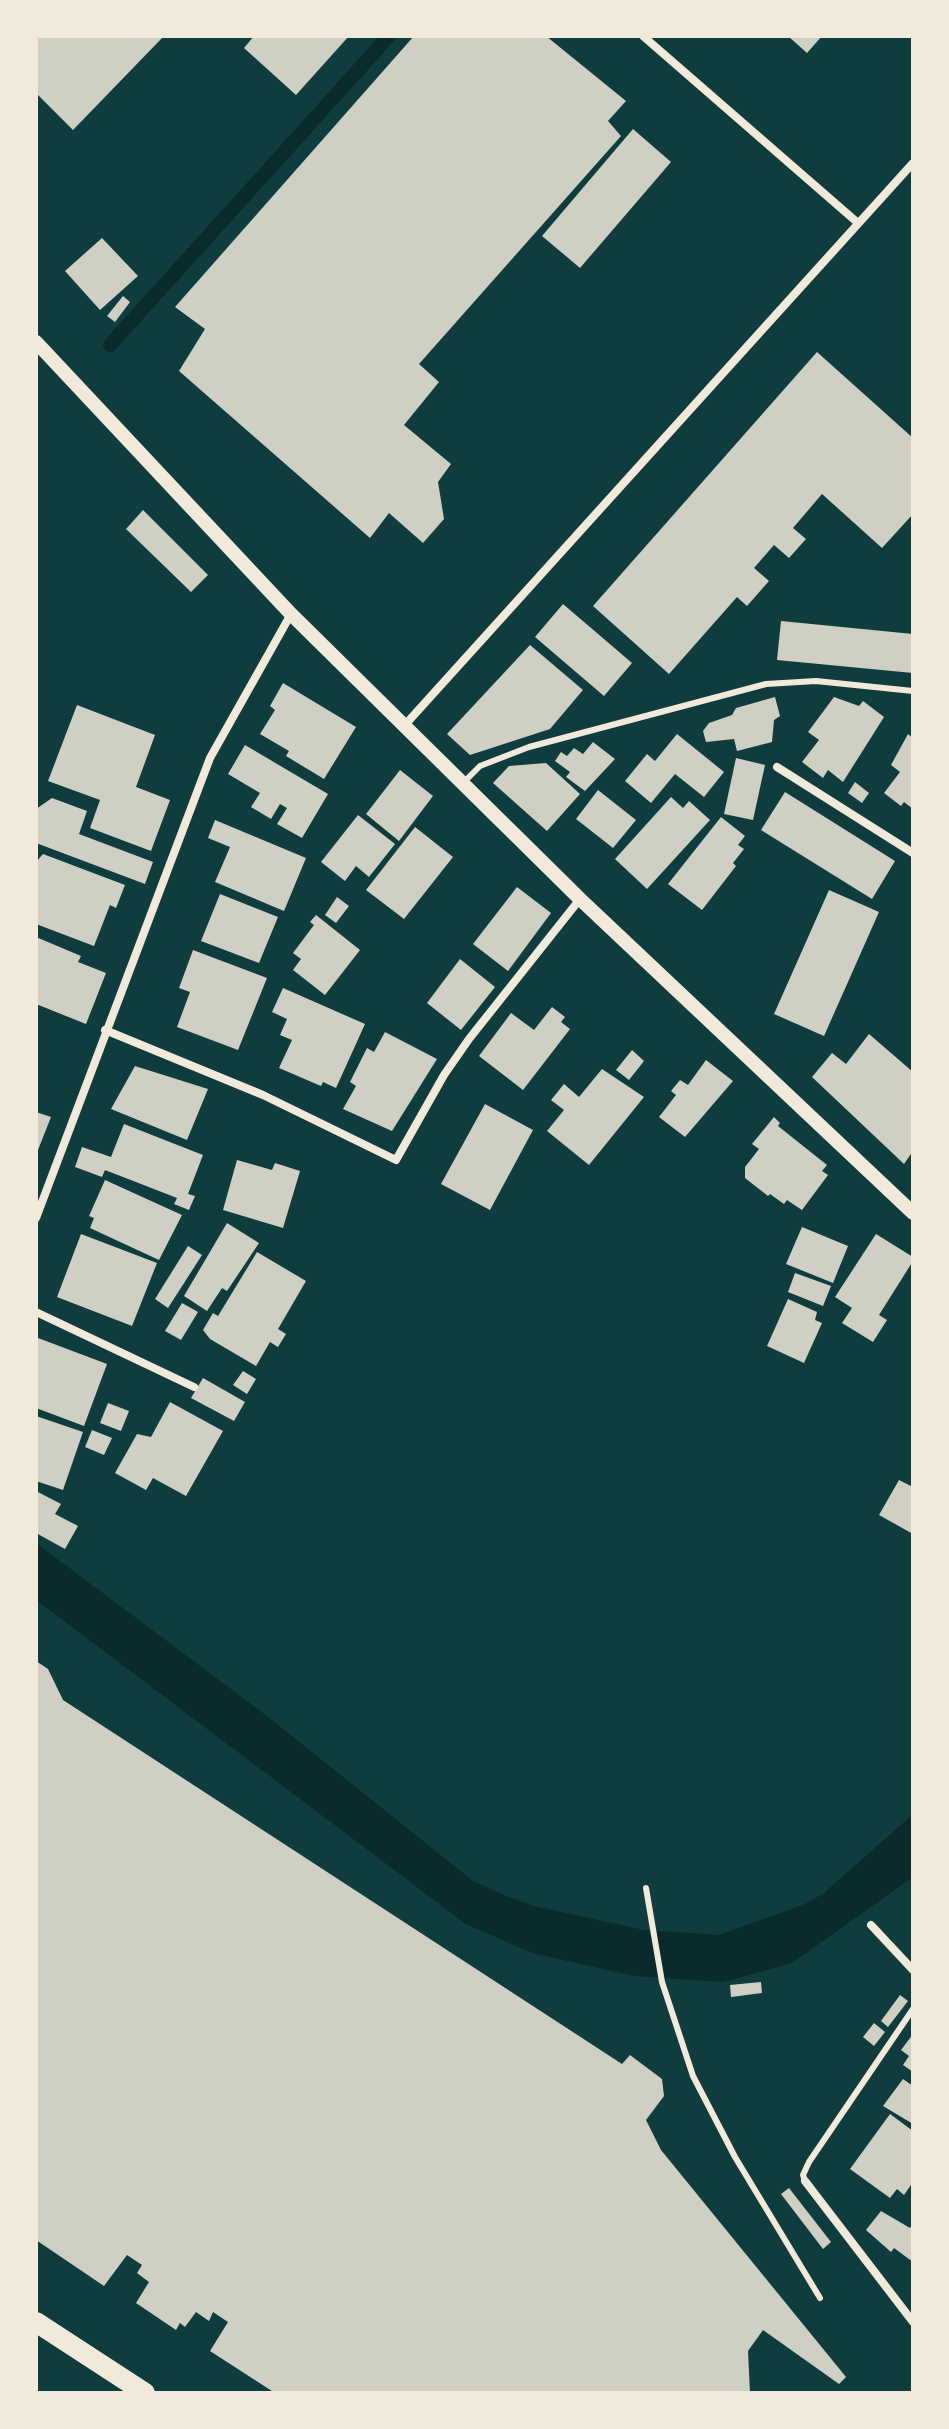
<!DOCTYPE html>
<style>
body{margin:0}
#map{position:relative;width:949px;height:2429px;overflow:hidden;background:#0f3d3e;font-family:"Noto Sans",sans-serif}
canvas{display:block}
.frame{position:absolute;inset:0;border:38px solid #f1e9da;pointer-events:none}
</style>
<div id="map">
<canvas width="949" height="2429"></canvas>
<div class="frame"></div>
</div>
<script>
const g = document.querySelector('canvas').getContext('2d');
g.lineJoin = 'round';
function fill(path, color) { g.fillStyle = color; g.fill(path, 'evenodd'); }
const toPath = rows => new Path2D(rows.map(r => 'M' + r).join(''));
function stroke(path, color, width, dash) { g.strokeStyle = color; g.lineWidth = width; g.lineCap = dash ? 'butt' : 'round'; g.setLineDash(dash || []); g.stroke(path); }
fill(toPath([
 [36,1543,267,1716,473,1881,504,1895,534,1906,644,1930,719,1935,805,1904,824,1893,913,1814,913,1877,792,1963,723,1982,634,1976,532,1953,466,1924,36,1600]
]), '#0a2a2b');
stroke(toPath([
 [110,345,389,36]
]), '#0a2a2b', 14);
fill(toPath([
 [36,36,164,36,73,130,36,93],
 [254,36,349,36,296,95,244,48],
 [414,36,546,36,626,101,608,121,621,136,419,364,439,382,404,425,451,464,438,482,444,519,423,543,389,513,370,538,179,371,205,329,175,307],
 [788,36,822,36,807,53],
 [633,129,671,162,580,268,542,236],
 [102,238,138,276,100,310,65,271],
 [123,296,130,302,115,322,107,316],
 [817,352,913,438,913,514,882,548,822,494,793,528,806,539,789,558,774,545,754,568,769,581,747,606,737,597,669,674,593,606],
 [143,510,208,575,191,592,126,529],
 [563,604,632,663,604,696,535,637],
 [781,621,913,634,913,673,777,660],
 [530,645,583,690,550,729,470,755,447,734],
 [283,683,356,727,324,779,286,756,289,751,260,734,275,710,270,706],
 [775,697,780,716,774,720,772,742,737,751,734,739,706,742,703,731,709,723,732,715,736,708],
 [834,697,859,706,863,701,884,717,843,782,828,770,823,778,802,762,819,740,808,732],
 [77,705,155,735,136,787,170,800,151,851,90,828,100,800,48,781],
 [677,734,724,772,704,797,675,774,651,803,625,781,647,754,655,761],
 [908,734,913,738,913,809,904,802,901,806,884,793,900,772,891,765],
 [593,742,615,759,585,791,566,777,570,772,555,761,561,752,567,756,574,748,583,754],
 [245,745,328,794,302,838,277,824,287,808,280,804,271,819,251,807,260,793,228,774],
 [736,758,765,765,753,820,724,814],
 [546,763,580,794,547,831,493,783,509,766],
 [400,770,433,796,399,841,366,814],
 [855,782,869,793,862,803,848,793],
 [598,790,636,820,613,848,576,819],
 [785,792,895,861,872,899,761,830],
 [671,797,683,808,689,801,710,820,647,889,615,859],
 [52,798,87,811,79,834,153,862,145,884,36,843,36,809],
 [358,815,395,844,369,877,356,866,345,881,321,862],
 [721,817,745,836,738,845,744,849,733,863,736,866,702,910,668,884],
 [215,820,306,858,284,911,215,882,230,847,208,838],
 [415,827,453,857,404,919,366,890],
 [43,854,125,885,116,908,110,905,94,946,36,924,36,862],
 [517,887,551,913,508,971,473,944],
 [829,890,879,912,824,1036,774,1014],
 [220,894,278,917,259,963,201,941],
 [337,897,349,906,336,923,325,915],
 [316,915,360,950,325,995,293,970,301,959,293,953,314,925,310,922],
 [36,937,81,956,78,962,106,973,86,1024,36,1004],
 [193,950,267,978,238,1050,177,1027,190,992,179,988],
 [460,959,495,987,461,1030,427,1003],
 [283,988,365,1024,336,1088,323,1082,321,1086,279,1068,292,1040,280,1035,287,1019,272,1012],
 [552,1007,565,1017,561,1022,570,1029,523,1090,479,1056,511,1013,534,1030],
 [385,1032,437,1059,392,1131,343,1109,356,1086,350,1082,367,1048,374,1052],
 [869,1034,913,1072,913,1151,904,1164,812,1077,832,1053,846,1064],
 [632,1050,644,1061,629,1080,616,1070],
 [706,1060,733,1081,685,1137,659,1117,676,1095,671,1091,680,1080,688,1085],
 [135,1066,208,1089,187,1140,111,1109],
 [602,1069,644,1097,589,1165,547,1131,564,1110,551,1100,564,1084,579,1097],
 [485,1104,533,1130,490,1210,441,1184],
 [36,1112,51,1117,36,1155],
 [774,1117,780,1123,778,1126,827,1165,822,1171,828,1175,802,1210,787,1200,784,1204,770,1194,768,1196,745,1178,745,1167,759,1149,752,1144],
 [124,1124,203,1155,188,1194,195,1196,189,1210,174,1204,177,1198,105,1170,102,1177,75,1167,82,1147,111,1157],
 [237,1160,272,1170,275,1163,300,1171,283,1228,223,1210],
 [105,1180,182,1215,159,1260,90,1228,94,1218,89,1216],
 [227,1223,259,1243,227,1291,222,1288,207,1311,184,1296],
 [802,1227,848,1246,833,1283,786,1264],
 [81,1234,157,1263,132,1326,57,1297],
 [876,1234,913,1257,913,1261,879,1315,887,1320,873,1342,842,1323,852,1308,835,1297],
 [188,1246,202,1255,168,1308,155,1299],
 [257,1252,306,1281,278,1329,286,1334,278,1347,270,1342,256,1366,210,1339,203,1330,213,1313,218,1316],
 [795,1273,831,1286,823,1306,788,1292],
 [788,1299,817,1312,815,1320,822,1323,804,1363,767,1346],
 [182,1303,198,1312,181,1340,165,1331],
 [38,1338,107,1364,84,1426,36,1408],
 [243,1371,256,1379,247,1394,233,1385],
 [203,1378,245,1402,234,1421,191,1398],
 [170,1402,223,1431,186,1496,153,1478,146,1490,115,1473,137,1434,151,1437],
 [108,1403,129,1411,121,1431,100,1423],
 [36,1416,83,1432,63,1490,36,1481],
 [92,1430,112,1438,104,1455,85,1447],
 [899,1480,913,1487,913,1534,879,1515],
 [36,1491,61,1504,55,1514,78,1526,65,1549,36,1533],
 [36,1661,48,1669,63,1700,622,2064,630,2055,662,2079,664,2096,646,2120,661,2150,846,2377,839,2384,763,2330,748,2351,750,2393,275,2393,210,2351,228,2322,213,2312,209,2321,196,2312,185,2327,180,2323,176,2330,136,2303,149,2282,137,2273,142,2265,127,2255,104,2286,36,2240],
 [761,1982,762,1993,731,1997,730,1985],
 [900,1995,908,2001,888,2027,881,2021],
 [874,2023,885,2032,874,2046,863,2037],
 [913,2034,913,2072,903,2065,909,2056,901,2050],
 [903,2079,913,2086,913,2124,883,2106],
 [890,2114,913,2131,913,2182,904,2195,897,2189,890,2198,850,2169],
 [789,2188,831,2242,823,2249,781,2194],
 [881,2211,910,2228,913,2223,913,2262,894,2248,891,2252,866,2230]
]), '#cfcfc3');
stroke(toPath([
 [464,782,480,766,529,747,766,684,816,681,913,691],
 [646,1888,662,1982,693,2076,735,2157,820,2298],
 [805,2181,803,2175,809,2162,913,2009]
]), '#f1e9da', 6);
stroke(toPath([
 [643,36,858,223],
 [404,726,913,163],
 [777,767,913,853],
 [105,1030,263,1095,396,1160,444,1075,469,1039,580,899],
 [36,1218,210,758,291,614],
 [36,1312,194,1387],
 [871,1925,913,1970],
 [805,2181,913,2322]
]), '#f1e9da', 8);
stroke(toPath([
 [36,342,291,614,580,899,913,1213]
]), '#f1e9da', 14);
stroke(toPath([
 [36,2322,145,2393]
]), '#f1e9da', 20);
</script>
